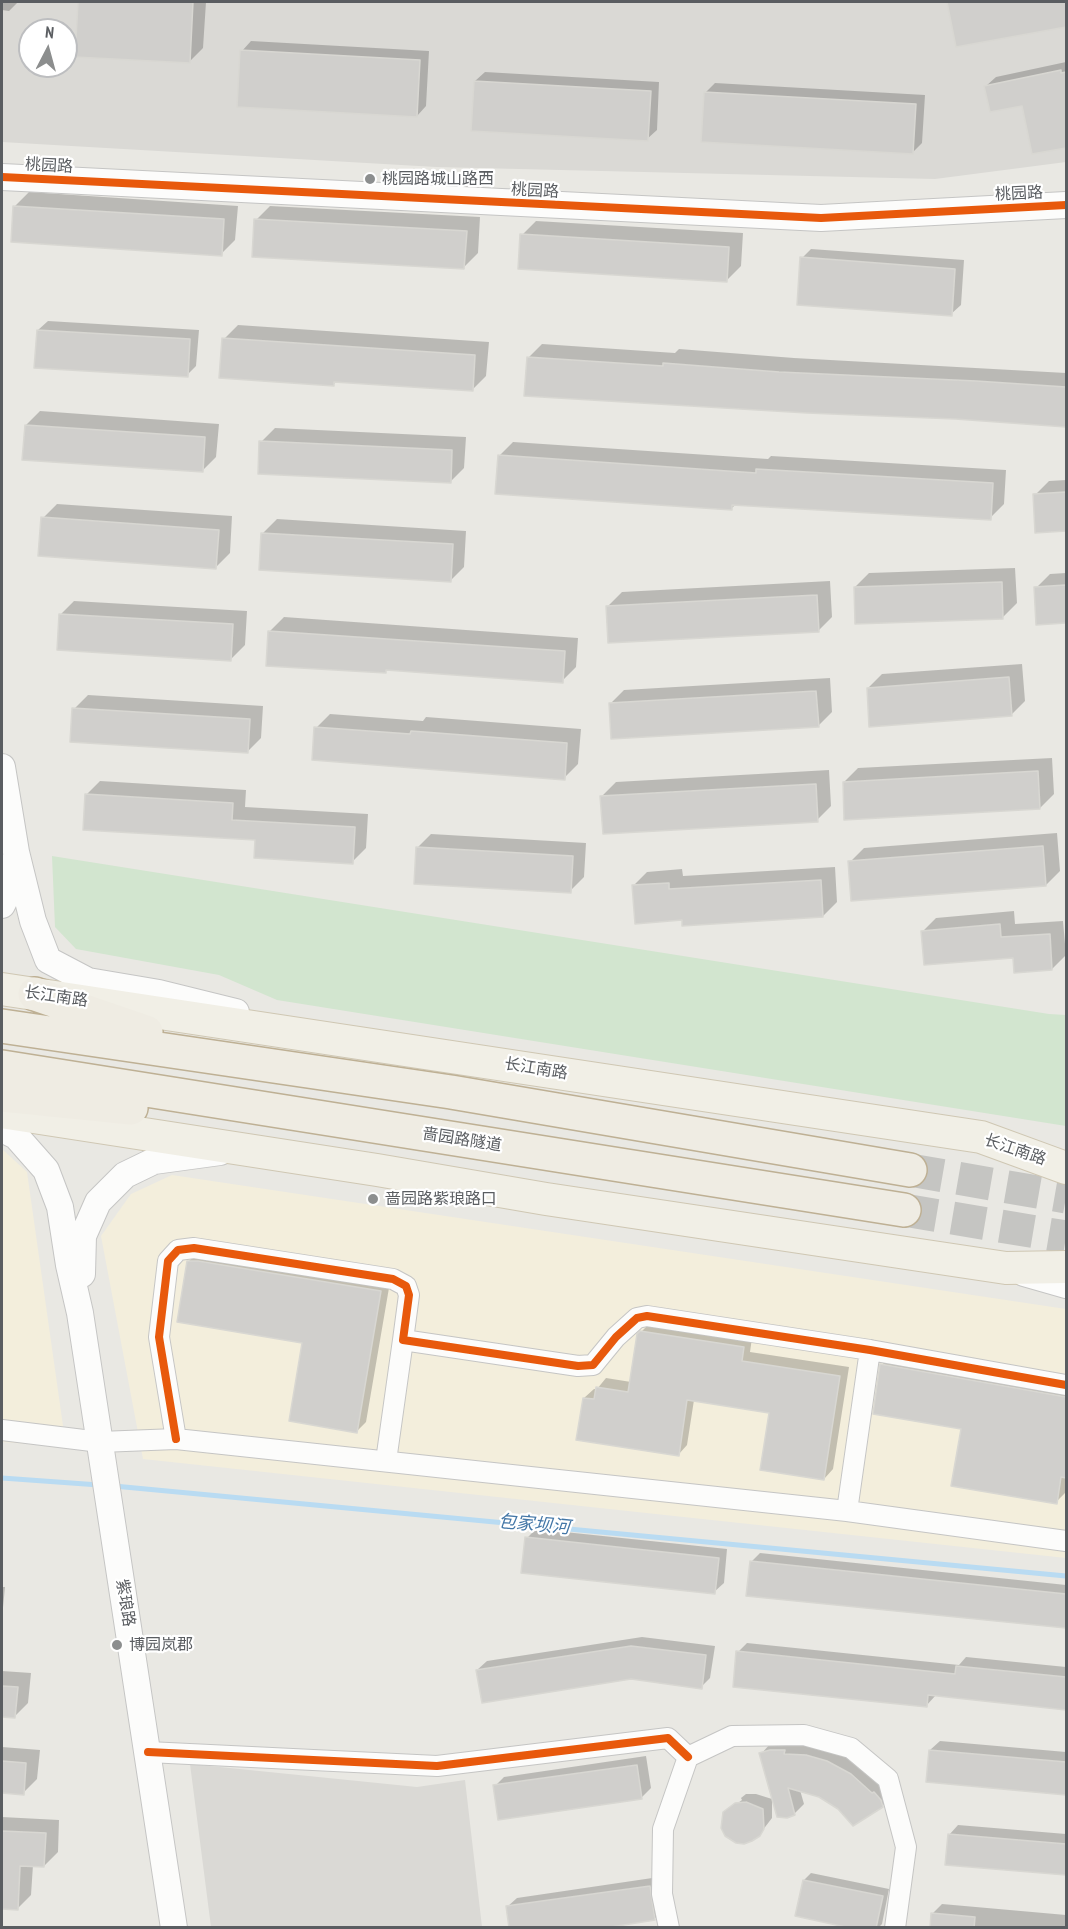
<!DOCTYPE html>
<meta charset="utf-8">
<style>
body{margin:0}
#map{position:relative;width:1068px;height:1929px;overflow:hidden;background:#e9e8e3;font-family:"PT Sans Narrow",sans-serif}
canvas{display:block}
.frame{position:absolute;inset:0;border:3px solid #5a5d61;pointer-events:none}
.north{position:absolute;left:18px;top:18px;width:60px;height:60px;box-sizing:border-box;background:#fff;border:2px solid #bdbec0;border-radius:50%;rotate:6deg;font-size:16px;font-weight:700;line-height:24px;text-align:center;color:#5a5d61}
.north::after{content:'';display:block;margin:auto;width:21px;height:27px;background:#8c8e8e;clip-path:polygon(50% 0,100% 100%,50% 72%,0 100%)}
</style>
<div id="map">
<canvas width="1068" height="1929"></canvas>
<div class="frame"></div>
<div class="north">N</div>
</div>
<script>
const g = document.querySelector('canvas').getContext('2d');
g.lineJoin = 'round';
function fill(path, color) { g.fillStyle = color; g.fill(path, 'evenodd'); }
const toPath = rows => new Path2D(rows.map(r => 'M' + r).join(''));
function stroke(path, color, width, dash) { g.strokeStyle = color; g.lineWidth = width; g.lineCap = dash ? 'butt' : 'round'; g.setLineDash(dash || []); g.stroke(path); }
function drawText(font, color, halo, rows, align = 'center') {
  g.font = font + ' "PT Sans Narrow","Noto Sans SC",sans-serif'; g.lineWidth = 4.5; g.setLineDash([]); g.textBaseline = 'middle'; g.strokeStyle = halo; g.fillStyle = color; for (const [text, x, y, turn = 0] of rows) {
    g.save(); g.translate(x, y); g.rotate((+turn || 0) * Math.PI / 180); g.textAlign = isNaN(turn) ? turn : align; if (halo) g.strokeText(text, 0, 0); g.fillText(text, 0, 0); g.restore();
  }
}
fill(toPath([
 [2,1149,27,1172,66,1447,2,1442],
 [172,1175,1066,1309,1066,1558,143,1459,101,1236,131,1194]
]), '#f3eedc');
fill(toPath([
 [2,2,1066,2,1066,162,935,179,436,167,2,142],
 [30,30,66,30,66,66,30,66],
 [190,1764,417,1787,465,1780,482,1927,211,1927]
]), '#dad9d5');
fill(toPath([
 [52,856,1049,1014,1066,1015,1066,1126,277,1000,219,975,76,949,55,927]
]), '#d2e5cf');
fill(toPath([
 [2,2,18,2,9,11,2,10],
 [80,2,206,2,203,48,189,62,77,55],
 [949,2,1066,2,1066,25,957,46],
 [251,41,429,51,426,106,417,116,242,51],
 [1066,62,1066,146,1033,153,1023,104,986,86,996,77],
 [485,72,659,82,657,130,647,139,475,81],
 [715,83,925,95,922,143,912,153,705,93],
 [29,192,238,206,235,240,221,254,15,206],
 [270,206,480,217,478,253,464,267,256,220],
 [536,221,743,233,741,266,727,280,522,235],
 [811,249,964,260,961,305,951,314,802,258],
 [48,321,199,330,196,366,187,375,38,330],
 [238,325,489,342,486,376,472,390,337,381,334,384,224,339],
 [542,344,675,353,679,349,794,358,1066,373,1066,425,955,417,528,358],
 [40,411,219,424,216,457,202,471,26,425],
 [275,428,466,437,464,468,450,482,261,442],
 [513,442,768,459,771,456,1006,470,1004,504,990,518,736,504,732,508,499,456],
 [1066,480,1066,530,1037,531,1035,495,1049,481],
 [57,504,232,516,230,553,216,567,43,518],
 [277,519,466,531,464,567,450,581,263,533],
 [1015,568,1017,603,1003,617,855,587,869,573],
 [1066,573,1066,622,1038,623,1036,588,1050,574],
 [830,581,832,617,818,631,608,606,622,592],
 [74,601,247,611,245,645,231,659,60,615],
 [284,617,578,638,576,667,562,681,388,669,385,672,270,631],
 [1022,664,1025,701,1011,715,868,688,882,674],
 [830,678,832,712,818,726,610,704,624,690],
 [88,695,263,706,261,738,247,752,74,709],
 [330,714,423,721,426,717,581,729,578,764,564,778,316,728],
 [1052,758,1054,794,1040,808,844,782,858,768],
 [829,770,831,806,817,820,602,796,616,782],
 [100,781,246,790,245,807,368,814,366,848,352,862,86,795],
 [1057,833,1060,871,1046,885,850,862,864,848],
 [431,834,586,843,584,877,570,891,417,848],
 [835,867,837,902,823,916,633,886,647,872,682,869,683,876],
 [1014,911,1015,924,1063,921,1066,955,1052,969,1014,956,922,932,936,918],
 [198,1252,390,1282,366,1422,357,1431,304,1342,188,1262],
 [651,1322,752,1338,750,1352,849,1367,833,1469,824,1479,771,1412,694,1400,687,1445,678,1455,584,1398,594,1389,597,1389,606,1378,631,1382,638,1335],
 [891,1355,1066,1387,1065,1493,1056,1502,882,1365],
 [536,1529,727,1549,724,1583,714,1592,527,1538],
 [760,1553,1066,1585,1066,1627,748,1595,751,1562],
 [2,1587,5,1587,2,1618],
 [642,1637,715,1646,710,1678,701,1687,631,1678,477,1670,487,1661],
 [747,1643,959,1665,966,1657,1066,1667,1066,1708,936,1695,926,1706,738,1652],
 [2,1671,31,1673,28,1703,14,1717,2,1716],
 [940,1741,1066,1752,1066,1793,928,1781,930,1750],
 [770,1744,816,1746,837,1752,860,1765,892,1796,882,1806,839,1808,820,1795,800,1790,804,1804,795,1813,787,1817,761,1754],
 [2,1747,40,1750,37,1779,23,1793,2,1792],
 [646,1756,651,1788,641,1798,495,1786,504,1777],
 [746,1794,756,1794,772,1799,772,1818,759,1835,724,1813,731,1806,731,1808,742,1800,741,1798],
 [2,1817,59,1820,58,1852,44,1866,33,1865,31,1895,17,1909,2,1908],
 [958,1825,1066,1834,1066,1873,947,1864,949,1835],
 [811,1873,889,1889,882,1924,878,1928,858,1928,804,1880],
 [659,1877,664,1910,654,1919,507,1907,517,1898],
 [942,1904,1066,1915,1066,1928,931,1928,932,1914]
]), '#0003');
stroke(toPath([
 [2,1478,99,1485],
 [114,1486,1066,1576]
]), '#b9dbf2', 5);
const building = toPath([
 [78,2,193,2,190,63,75,57,78,2],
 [947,2,1066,2,1066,27,956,47,947,2],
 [240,50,420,60,417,117,237,107,240,50],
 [1061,70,1061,73,1066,72,1066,148,1032,154,1022,106,990,112,984,86,1061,70],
 [474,81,651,91,648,141,471,131,474,81],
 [704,92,916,104,913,154,701,142,704,92],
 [13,206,224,219,222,256,11,242,13,206],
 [254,219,467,231,464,269,252,257,254,219],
 [520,234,729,247,727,282,518,269,520,234],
 [800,257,955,269,952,316,797,305,800,257],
 [37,330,190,339,188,377,34,368,37,330],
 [222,338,475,355,473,391,334,382,334,386,219,378,222,338],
 [527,357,663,366,663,363,779,372,976,381,1066,387,1066,427,955,419,807,413,524,396,527,357],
 [25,425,205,437,203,472,22,460,25,425],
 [259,441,452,450,451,483,258,474,259,441],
 [498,455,756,473,756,469,993,483,991,520,732,505,732,510,495,494,498,455],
 [1066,492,1066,531,1035,533,1033,494,1066,492],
 [41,517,219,530,216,569,38,556,41,517],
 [261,533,453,544,451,582,259,570,261,533],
 [1002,582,1003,619,855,624,854,587,1002,582],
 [1066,585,1066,623,1036,625,1034,587,1066,585],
 [817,595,819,632,608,643,606,606,817,595],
 [59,614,233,624,231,661,57,650,59,614],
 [268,631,565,651,563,683,386,670,386,673,266,666,268,631],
 [1009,677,1012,716,869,727,867,688,1009,677],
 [816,691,819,727,611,739,609,703,816,691],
 [72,708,250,719,248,753,70,742,72,708],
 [314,727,410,734,411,731,567,743,565,780,312,760,314,727],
 [1038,771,1040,809,844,820,843,782,1038,771],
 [816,784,818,822,603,834,600,796,816,784],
 [85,794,233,803,232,820,355,827,353,864,254,858,255,840,83,830,85,794],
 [1043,846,1046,886,851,901,848,861,1043,846],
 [416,847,573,856,571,893,414,884,416,847],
 [821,880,823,917,682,926,682,920,635,924,632,885,669,883,669,889,821,880],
 [1000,924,1001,937,1050,934,1052,970,1014,973,1013,958,924,965,921,931,1000,924],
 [187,1261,198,1261,381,1291,357,1433,289,1421,302,1343,177,1322,187,1261],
 [640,1331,744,1347,742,1361,840,1376,824,1480,760,1470,769,1413,687,1400,679,1456,576,1440,583,1398,594,1399,596,1387,628,1392,637,1334,640,1331],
 [880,1364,1066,1397,1066,1478,1061,1477,1057,1504,951,1486,961,1429,873,1414,880,1364],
 [525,1537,719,1558,715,1594,521,1573,525,1537],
 [750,1561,1066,1594,1066,1628,746,1596,750,1561],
 [631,1646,706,1655,702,1689,631,1679,482,1703,476,1670,631,1646],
 [736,1651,955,1674,956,1666,1066,1677,1066,1710,928,1695,927,1707,733,1687,736,1651],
 [2,1686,18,1687,15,1718,2,1717,2,1686],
 [770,1750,785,1750,784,1754,806,1755,827,1761,851,1774,872,1793,874,1792,881,1800,883,1807,853,1826,838,1809,819,1797,788,1788,795,1815,787,1818,777,1817,759,1753,770,1750],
 [929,1750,1066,1762,1066,1795,926,1782,929,1750],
 [2,1761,26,1763,24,1795,2,1793,2,1761],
 [637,1765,642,1799,498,1820,493,1785,637,1765],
 [746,1802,763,1809,764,1829,760,1836,752,1841,744,1844,736,1843,725,1836,721,1828,723,1812,735,1803,746,1802],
 [2,1831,46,1833,44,1867,20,1866,18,1910,2,1909,2,1831],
 [948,1834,1066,1844,1066,1875,945,1865,948,1834],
 [803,1880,883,1896,876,1928,850,1928,795,1916,803,1880],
 [650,1886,655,1920,605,1928,509,1928,506,1906,650,1886],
 [931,1913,975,1917,974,1928,930,1928,931,1913]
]);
fill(building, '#d0cfcc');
stroke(building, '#d8d7d2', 1.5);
stroke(toPath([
 [910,1170,1066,1197],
 [904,1210,1066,1237]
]), '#c5c5c2', 33, [33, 16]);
const minor = toPath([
 [2,1430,100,1442,176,1439,847,1511,1066,1541],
 [176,1439,159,1337,168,1261,178,1250,194,1248,393,1279,406,1286,409,1295,403,1340,578,1366,593,1365,616,1337,637,1318,647,1316,870,1350,1066,1385],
 [386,1461,403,1340],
 [847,1511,870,1350],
 [148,1752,437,1766,668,1738,688,1757],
 [669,1928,662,1894,663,1829,688,1757,732,1736,804,1735,851,1748,888,1779,906,1847,895,1928]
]);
const tertiary = toPath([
 [2,177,821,218,1066,205],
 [2,767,16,852,33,921,48,960,88,981,159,993,236,1012],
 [2,905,7,895,14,862],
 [2,1129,16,1136,46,1170,60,1207,69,1265,80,1313,174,1928],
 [1024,1273,1066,1285],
 [82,1274,83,1236,98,1202,125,1175,154,1161,220,1152]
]);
const primary = toPath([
 [2,989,981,1137,1066,1168],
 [2,1112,377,1170,546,1199,1006,1268,1066,1267]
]);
const trunk = toPath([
 [35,994,146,1032],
 [2,1026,451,1092,910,1170],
 [2,1067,904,1210],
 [2,1095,131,1108]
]);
stroke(minor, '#c5c5c4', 22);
stroke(tertiary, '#c5c5c4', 28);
stroke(primary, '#cfc7b3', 34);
stroke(trunk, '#beb094', 36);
stroke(minor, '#fcfcfb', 20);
stroke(tertiary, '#fcfcfb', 26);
stroke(primary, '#f1efe6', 32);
stroke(trunk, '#efece3', 33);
stroke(toPath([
 [2,177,821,218,1066,205],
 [176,1439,159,1337,168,1261,178,1250,194,1248,393,1279,406,1286,409,1295,403,1340,578,1366,593,1365,616,1337,637,1318,647,1316,870,1350,1066,1385],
 [148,1752,437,1766,668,1738,688,1757]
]), '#e8590c', 8);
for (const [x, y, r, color] of [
 [370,179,6,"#8c8e8e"],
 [373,1199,6,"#8c8e8e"],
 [117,1645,6,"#8c8e8e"]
]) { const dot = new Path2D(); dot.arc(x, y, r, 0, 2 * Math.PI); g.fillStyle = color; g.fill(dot); stroke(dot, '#fff', 2); }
drawText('16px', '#5a5d61', '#fff', [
 ["桃园路",49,166,3],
 ["桃园路",535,191,3],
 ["桃园路",1019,194,-3],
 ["长江南路",56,997,8],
 ["长江南路",536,1069,9],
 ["啬园路隧道",462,1140,9],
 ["长江南路",1015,1150,19],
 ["紫琅路",125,1603,81]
]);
drawText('16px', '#5a5d61', '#fff', [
 ["桃园路城山路西",382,179],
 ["啬园路紫琅路口",385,1199],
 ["博园岚郡",129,1645]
], 'left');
drawText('italic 18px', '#4477a7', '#fff', [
 ["包家坝河",534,1525,5]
]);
</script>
